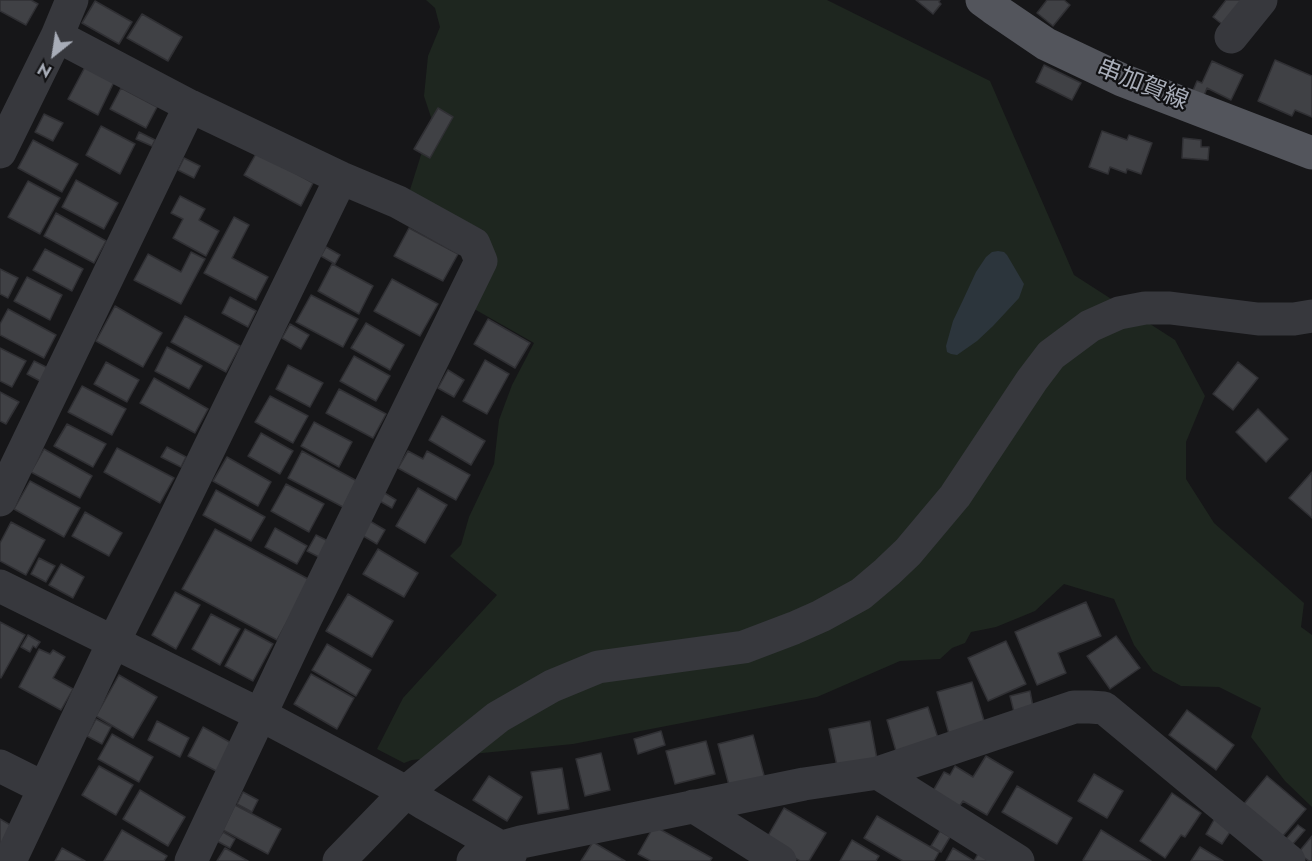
<!DOCTYPE html>
<meta charset="utf-8">
<style>
body{margin:0}
#map{position:relative;width:1312px;height:861px;overflow:hidden;background:#161618;font-family:Jost,sans-serif}
canvas{display:block}
.north{position:absolute;left:24px;top:24px;width:60px;height:60px;-webkit-text-stroke:4px #111113;paint-order:stroke;rotate:210deg;font-size:16px;font-weight:700;line-height:24px;text-align:center;color:#a8adb8}
.north::after{content:'';display:block;margin:auto;width:21px;height:27px;background:#a8adb8;clip-path:polygon(50% 0,100% 100%,50% 72%,0 100%)}
</style>
<div id="map">
<canvas width="1312" height="861"></canvas>
<div class="north">N</div>
</div>
<script>
const g = document.querySelector('canvas').getContext('2d');
g.lineJoin = 'round';
function fill(path, color) { g.fillStyle = color; g.fill(path, 'evenodd'); }
const toPath = rows => new Path2D(rows.map(r => 'M' + r).join(''));
function stroke(path, color, width, dash) { g.strokeStyle = color; g.lineWidth = width; g.lineCap = dash ? 'butt' : 'round'; g.setLineDash(dash || []); g.stroke(path); }
function drawText(font, color, halo, rows, align = 'center') {
  g.font = font + ' Jost,"Noto Sans JP",sans-serif'; g.lineWidth = 4.5; g.setLineDash([]); g.textBaseline = 'middle'; g.strokeStyle = halo; g.fillStyle = color; for (const [text, x, y, turn = 0] of rows) {
    g.save(); g.translate(x, y); g.rotate((+turn || 0) * Math.PI / 180); g.textAlign = isNaN(turn) ? turn : align; if (halo) g.strokeText(text, 0, 0); g.fillText(text, 0, 0); g.restore();
  }
}
fill(toPath([
 [426,0,827,0,990,81,1074,275,1175,340,1205,396,1186,442,1186,479,1214,523,1304,603,1301,627,1312,635,1312,807,1285,781,1251,737,1261,708,1219,687,1181,686,1153,671,1134,645,1114,599,1064,584,1035,611,996,627,971,632,965,643,952,648,940,659,900,661,817,697,573,744,412,760,404,763,377,749,403,698,497,595,450,556,461,545,469,517,494,464,499,420,512,385,534,343,469,306,491,257,483,230,409,193,432,120,424,96,428,56,440,27,435,8]
]), '#1e261f');
fill(toPath([
 [998,251,1004,252,1007,255,1024,284,1019,298,993,326,977,341,957,355,951,354,947,352,946,346,953,321,963,300,976,272,986,257,992,252]
]), '#2c353c');
const building = toPath([
 [0,0,31,0,38,4,26,25,0,11,0,0],
 [916,0,940,0,939,2,941,4,933,14,916,0],
 [1047,0,1064,0,1070,5,1053,26,1037,13,1047,0],
 [1226,0,1248,0,1227,28,1213,17,1226,0],
 [95,1,132,22,119,44,82,23,95,1],
 [142,14,182,37,168,61,127,38,142,14],
 [1275,60,1312,76,1312,117,1295,110,1292,116,1258,101,1275,60],
 [1212,61,1243,75,1231,100,1207,88,1203,98,1192,93,1197,81,1202,83,1212,61],
 [1044,65,1081,83,1072,100,1036,82,1044,65],
 [85,67,114,82,98,115,68,99,85,67],
 [121,88,157,107,146,128,110,109,121,88],
 [438,108,453,117,430,158,414,149,438,108],
 [44,114,63,123,53,141,35,132,44,114],
 [101,126,135,144,120,174,86,155,101,126],
 [1102,131,1127,140,1129,135,1152,143,1141,174,1127,169,1126,173,1110,167,1108,174,1089,167,1102,131],
 [139,132,155,140,152,146,136,139,139,132],
 [1183,138,1201,140,1201,147,1209,147,1208,160,1182,158,1183,138],
 [33,140,78,164,62,192,18,168,33,140],
 [257,152,313,183,301,206,244,175,257,152],
 [184,158,200,166,194,178,178,170,184,158],
 [76,180,118,203,104,229,62,207,76,180],
 [28,181,60,198,40,234,8,217,28,181],
 [180,196,205,209,199,220,219,231,206,256,173,238,183,219,171,213,180,196],
 [56,213,106,241,94,263,44,236,56,213],
 [234,217,249,225,232,258,268,277,256,300,204,273,234,217],
 [409,228,458,254,443,281,394,256,409,228],
 [326,247,340,255,335,264,321,256,326,247],
 [45,249,83,269,72,291,33,270,45,249],
 [191,252,205,259,181,304,134,280,148,254,181,272,191,252],
 [332,264,373,286,359,314,318,291,332,264],
 [0,269,18,278,8,298,0,294,0,269],
 [27,277,62,295,50,320,14,301,27,277],
 [392,279,438,304,420,336,374,311,392,279],
 [311,295,358,319,343,347,296,322,311,295],
 [230,297,256,311,248,327,222,313,230,297],
 [115,306,162,333,143,367,96,341,115,306],
 [8,309,56,335,44,358,0,335,0,324,8,309],
 [185,316,240,346,226,372,171,342,185,316],
 [488,319,530,343,515,368,474,344,488,319],
 [366,323,404,345,390,370,351,348,366,323],
 [290,324,309,335,301,349,282,338,290,324],
 [167,347,202,366,189,389,155,371,167,347],
 [0,348,26,361,12,387,0,381,0,348],
 [354,356,390,376,376,401,340,381,354,356],
 [485,360,509,374,487,414,463,401,485,360],
 [34,361,48,368,42,382,27,374,34,361],
 [106,362,139,380,127,402,94,384,106,362],
 [1238,362,1258,378,1233,410,1213,394,1238,362],
 [288,365,323,383,310,407,276,389,288,365],
 [448,370,464,380,454,397,438,388,448,370],
 [154,378,208,409,195,433,140,403,154,378],
 [82,386,126,409,112,435,68,412,82,386],
 [339,389,386,414,373,438,326,413,339,389],
 [0,392,19,402,6,424,0,421,0,392],
 [270,396,308,416,293,443,255,422,270,396],
 [1258,409,1288,439,1266,462,1236,432,1258,409],
 [442,416,485,441,471,465,429,440,442,416],
 [314,422,352,442,339,467,301,446,314,422],
 [67,424,106,444,93,467,54,446,67,424],
 [261,433,293,451,280,474,248,456,261,433],
 [167,447,186,457,181,467,161,457,167,447],
 [117,448,174,478,160,503,104,472,117,448],
 [44,449,92,476,80,498,31,472,44,449],
 [302,451,357,481,343,507,288,478,302,451],
 [408,451,423,459,427,451,470,475,456,500,398,468,408,451],
 [227,457,271,482,258,506,213,481,227,457],
 [1312,472,1312,518,1289,498,1312,472],
 [30,481,80,508,64,537,14,509,30,481],
 [286,484,324,504,309,532,271,511,286,484],
 [418,488,447,505,425,543,396,526,418,488],
 [216,490,265,517,251,541,203,515,216,490],
 [383,492,396,500,392,508,378,500,383,492],
 [85,512,122,533,109,556,72,536,85,512],
 [368,520,385,530,377,544,360,534,368,520],
 [11,522,45,540,26,575,0,561,0,543,11,522],
 [275,528,307,546,297,564,265,547,275,528],
 [215,529,310,580,277,640,182,589,215,529],
 [316,535,328,541,319,557,307,551,316,535],
 [378,549,418,573,404,597,363,574,378,549],
 [39,558,55,566,46,582,31,574,39,558],
 [61,564,84,577,73,598,49,585,61,564],
 [175,592,200,605,176,649,152,635,175,592],
 [348,594,393,621,372,657,326,631,348,594],
 [1086,602,1101,636,1058,653,1066,673,1037,685,1015,632,1086,602],
 [211,614,240,629,220,665,192,649,211,614],
 [0,622,25,635,1,678,0,677,0,622],
 [245,629,273,644,253,681,225,666,245,629],
 [28,635,40,642,36,648,33,646,30,652,21,647,28,635],
 [1116,636,1140,668,1110,689,1087,656,1116,636],
 [1006,641,1026,684,988,701,968,658,1006,641],
 [327,644,371,670,356,696,312,670,327,644],
 [39,649,50,654,53,650,65,657,53,678,73,689,61,710,19,687,39,649],
 [311,674,354,698,337,729,294,704,311,674],
 [119,675,157,697,133,738,96,716,119,675],
 [972,682,985,724,949,734,937,692,972,682],
 [1030,691,1033,707,1014,712,1010,696,1030,691],
 [928,707,938,738,896,751,887,720,928,707],
 [1187,710,1234,745,1216,770,1169,735,1187,710],
 [96,719,111,727,102,744,87,736,96,719],
 [157,721,189,738,180,757,148,740,157,721],
 [870,721,877,759,837,766,829,729,870,721],
 [203,727,233,744,218,772,188,756,203,727],
 [661,731,665,745,638,754,634,739,661,731],
 [112,734,153,757,139,782,98,759,112,734],
 [753,735,765,779,730,789,718,744,753,735],
 [706,741,715,774,675,784,666,751,706,741],
 [601,753,610,790,585,796,576,759,601,753],
 [986,756,1013,772,987,815,963,801,959,807,933,791,944,772,950,775,955,766,973,777,986,756],
 [99,766,133,785,116,815,82,795,99,766],
 [562,768,569,809,538,814,531,772,562,768],
 [1094,774,1123,791,1107,818,1078,801,1094,774],
 [489,776,522,797,507,821,473,800,489,776],
 [1267,776,1306,809,1282,837,1243,805,1267,776],
 [1017,786,1072,818,1057,844,1002,812,1017,786],
 [140,790,185,817,168,846,123,819,140,790],
 [243,792,258,800,252,812,237,804,243,792],
 [1172,793,1201,813,1185,837,1181,835,1165,858,1140,841,1172,793],
 [235,805,281,829,268,854,223,830,235,805],
 [784,808,826,833,809,861,800,861,765,841,784,808],
 [877,816,939,852,934,861,903,861,864,838,877,816],
 [1215,818,1232,829,1222,844,1206,834,1215,818],
 [0,819,12,826,0,846,0,819],
 [1298,825,1305,830,1292,845,1285,840,1298,825],
 [654,826,712,858,710,861,651,861,638,854,654,826],
 [122,830,167,856,164,861,104,861,122,830],
 [1101,830,1151,861,1085,861,1083,860,1101,830],
 [940,831,950,837,941,852,931,846,940,831],
 [223,832,235,839,230,848,217,841,223,832],
 [1312,836,1312,861,1309,861,1298,853,1312,836],
 [852,840,879,856,876,861,840,861,852,840],
 [593,842,625,861,581,861,593,842],
 [1200,847,1223,861,1191,861,1200,847],
 [62,848,85,861,55,861,62,848],
 [225,848,248,861,217,861,225,848],
 [953,848,974,861,979,852,994,861,946,861,953,848]
]);
fill(building, '#404145');
stroke(building, '#303034', 1.5);
stroke(toPath([
 [57,36,190,106,341,178,398,202,474,244,481,261,305,620,191,861],
 [1231,37,1261,0],
 [0,152,57,36,72,0],
 [0,500,190,106],
 [0,586,261,715,406,792,425,804,511,853],
 [0,766,44,788],
 [878,773,1018,861],
 [693,806,780,861],
 [10,861,113,643,168,533,341,178],
 [339,861,406,792,468,741,498,717,552,686,598,667,744,647,794,628,821,616,861,594,887,572,908,552,955,496,1032,380,1051,355,1090,326,1119,313,1145,308,1170,308,1258,319,1294,319,1312,316],
 [473,861,481,853,521,842,804,784,878,773,1074,707,1090,707,1104,708,1289,861]
]), '#37383d', 33);
stroke(toPath([
 [982,0,993,8,1046,44,1122,80,1312,153]
]), '#53555c', 33);
drawText('24px', '#a8adb8', '#111113', [
 ["串加賀線",1142,86,22]
]);
</script>
